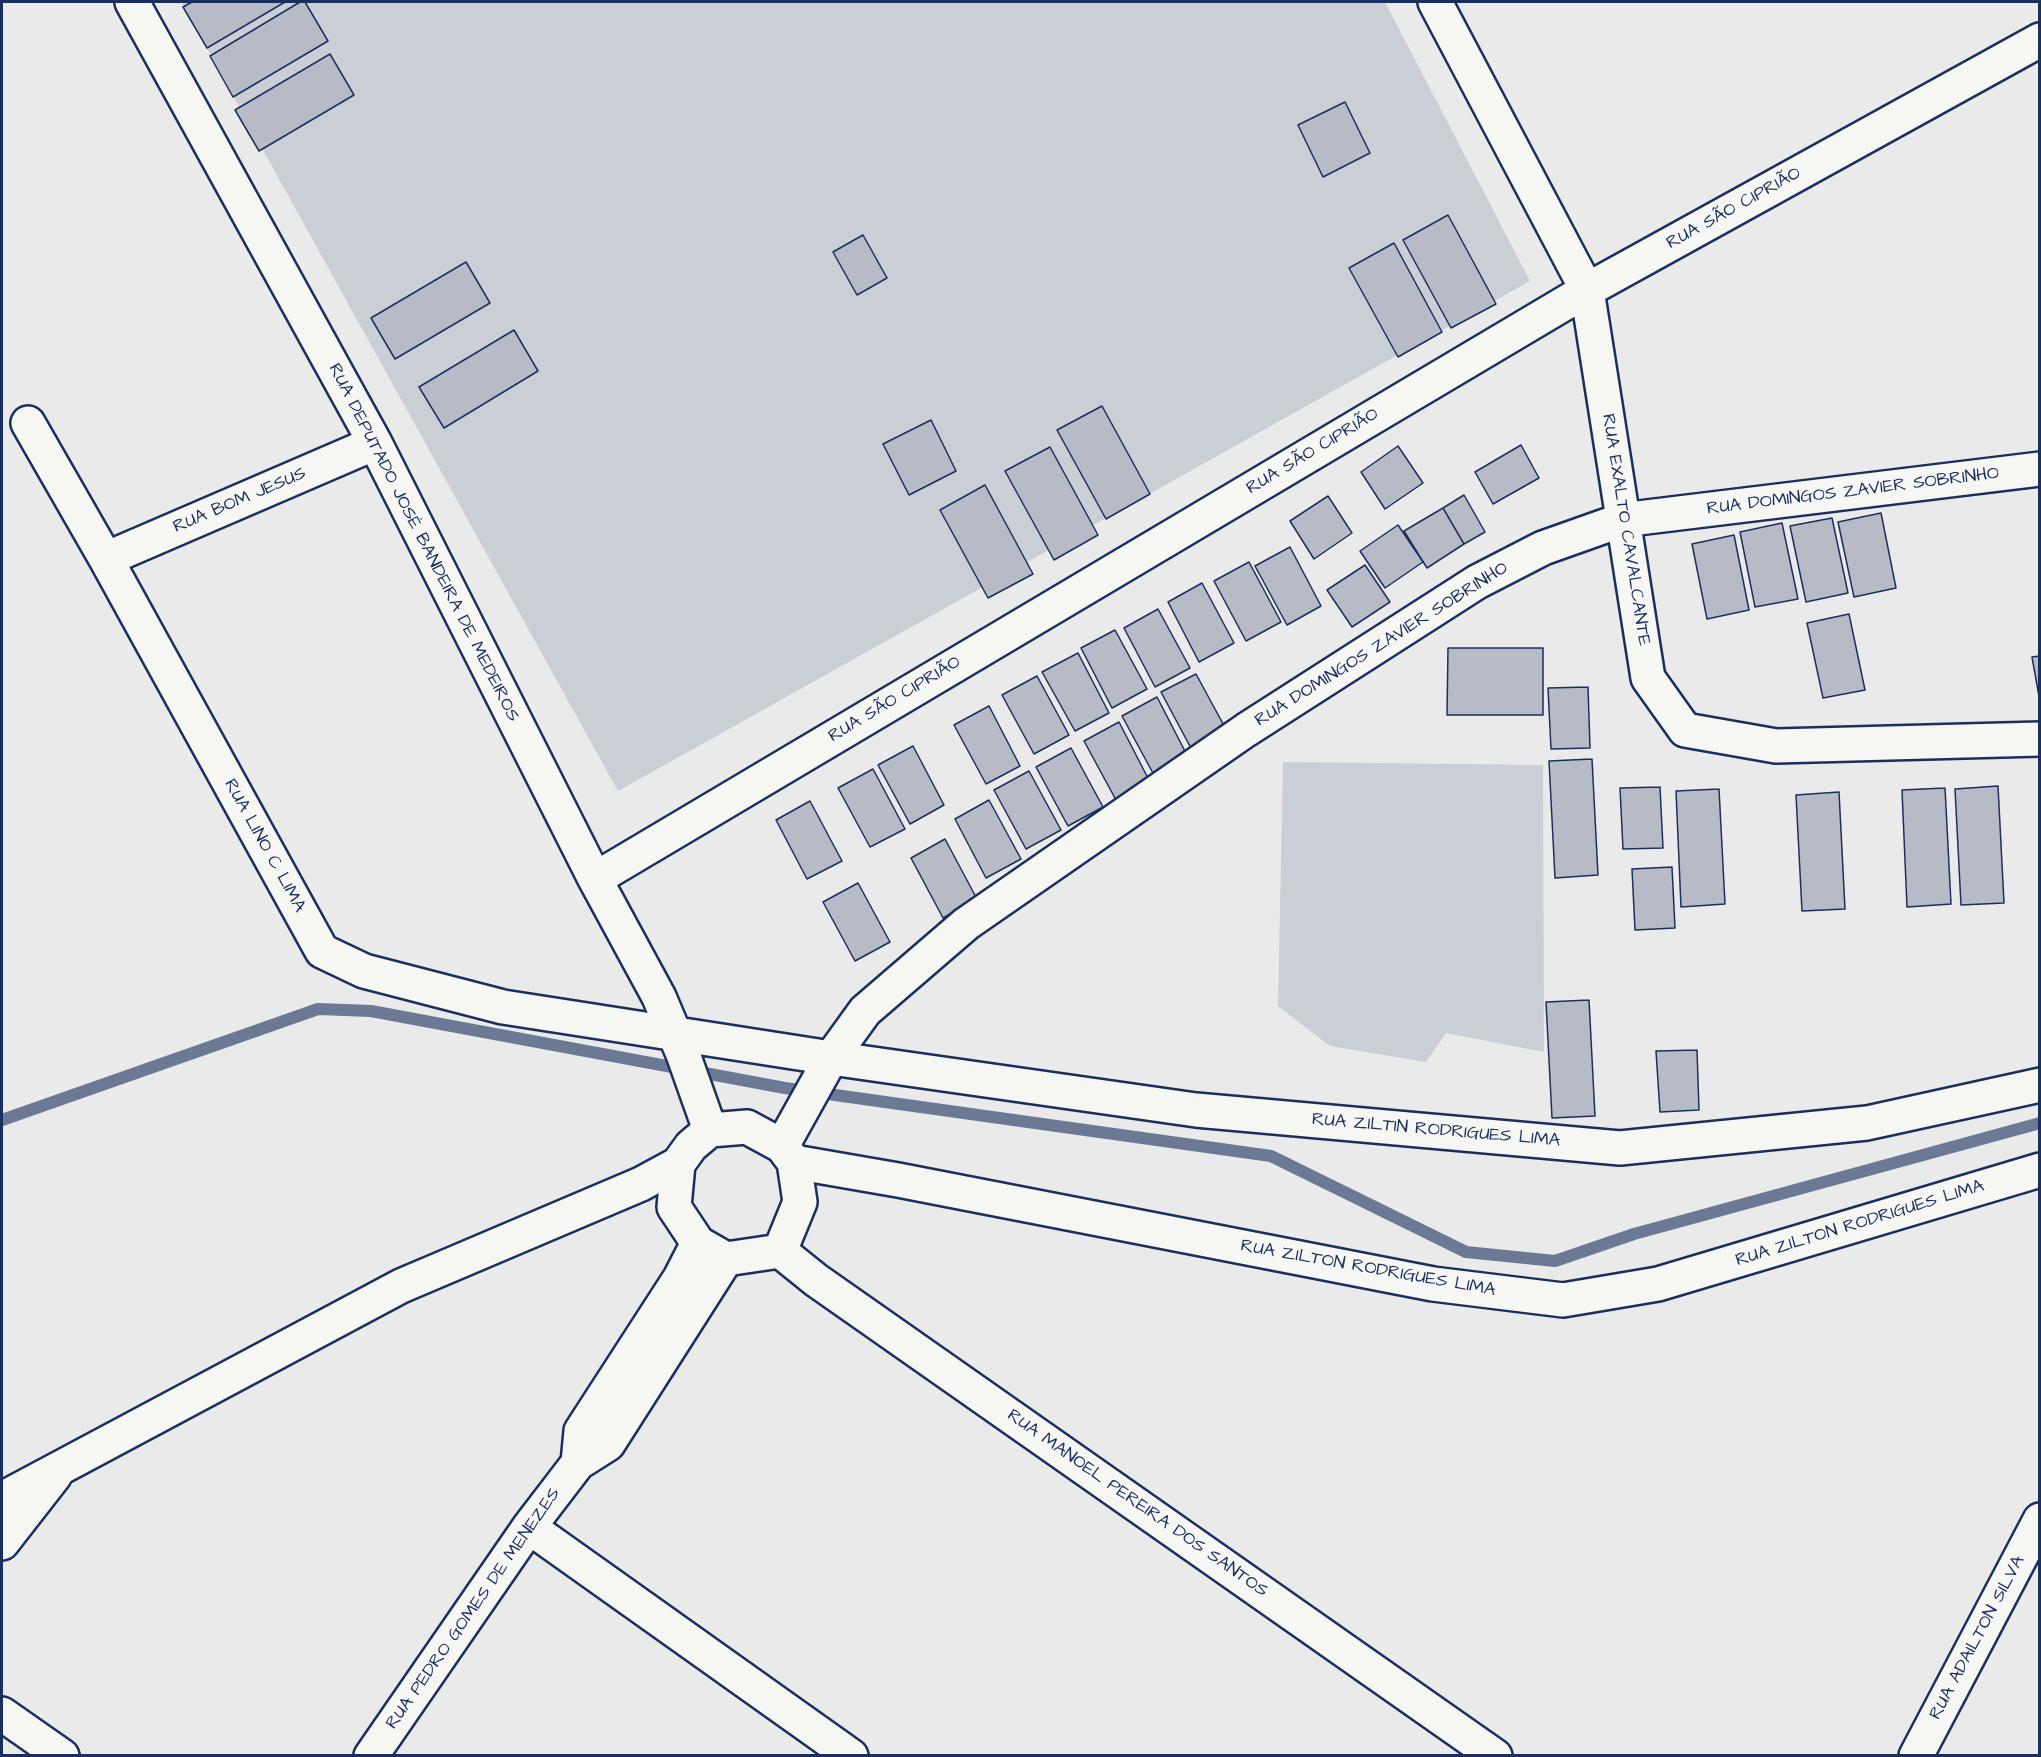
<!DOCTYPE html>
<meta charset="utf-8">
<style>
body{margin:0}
#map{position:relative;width:2041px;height:1757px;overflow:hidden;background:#e9eae9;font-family:"Architects Daughter",sans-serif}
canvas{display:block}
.frame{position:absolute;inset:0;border:3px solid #1b2f5e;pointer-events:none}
</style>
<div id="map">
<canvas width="2041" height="1757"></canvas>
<div class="frame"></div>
</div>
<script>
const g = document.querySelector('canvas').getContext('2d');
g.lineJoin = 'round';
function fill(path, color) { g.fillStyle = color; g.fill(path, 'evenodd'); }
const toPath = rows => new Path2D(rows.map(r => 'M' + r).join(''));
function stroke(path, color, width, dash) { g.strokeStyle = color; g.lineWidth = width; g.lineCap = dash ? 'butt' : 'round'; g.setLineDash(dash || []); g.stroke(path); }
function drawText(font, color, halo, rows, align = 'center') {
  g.font = font + ' "Architects Daughter",sans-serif'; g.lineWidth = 5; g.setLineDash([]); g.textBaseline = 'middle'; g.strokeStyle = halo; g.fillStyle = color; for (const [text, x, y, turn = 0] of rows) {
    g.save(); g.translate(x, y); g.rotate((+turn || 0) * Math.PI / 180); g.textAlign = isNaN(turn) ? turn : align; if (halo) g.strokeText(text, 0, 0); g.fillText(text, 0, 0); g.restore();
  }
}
fill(toPath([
 [181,2,1385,2,1530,281,618,791],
 [1283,762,1543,765,1544,1052,1446,1033,1426,1062,1330,1046,1278,1006]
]), '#caced5');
stroke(toPath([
 [2,1120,318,1009,371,1011,785,1088,1271,1156,1466,1252,1555,1261,1634,1234,2040,1123]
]), '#6c7995', 12);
const building = toPath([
 [192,2,285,2,207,48,183,7,192,2],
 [300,2,305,2,328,41,233,97,210,56,300,2],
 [330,54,354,95,259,151,235,110,330,54],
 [1345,102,1370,153,1323,177,1298,125,1345,102],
 [1448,215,1496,304,1451,328,1403,240,1448,215],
 [863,235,887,278,857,295,833,252,863,235],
 [1394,243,1442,332,1398,357,1349,268,1394,243],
 [466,262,490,303,395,359,371,318,466,262],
 [514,330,538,371,444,428,419,387,514,330],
 [1102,406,1150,494,1106,519,1057,430,1102,406],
 [931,420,956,471,909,495,883,444,931,420],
 [1521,445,1539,478,1493,504,1475,472,1521,445],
 [1398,446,1423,483,1385,509,1361,472,1398,446],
 [1050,447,1098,535,1054,560,1005,471,1050,447],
 [985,485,1033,574,988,598,940,510,985,485],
 [1464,495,1485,532,1464,544,1443,508,1464,495],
 [1328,496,1352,533,1314,559,1290,521,1328,496],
 [1443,508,1464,544,1427,568,1404,531,1443,508],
 [1881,513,1896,588,1854,597,1838,522,1881,513],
 [1832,518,1848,593,1806,602,1790,526,1832,518],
 [1782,523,1798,599,1755,607,1740,532,1782,523],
 [1398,525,1423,562,1385,588,1360,551,1398,525],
 [1734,535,1749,610,1707,619,1692,544,1734,535],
 [1290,547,1321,606,1287,625,1255,566,1290,547],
 [1249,562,1281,622,1246,641,1214,581,1249,562],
 [1365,565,1390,602,1352,627,1327,590,1365,565],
 [1202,583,1234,643,1199,662,1168,602,1202,583],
 [1158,609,1190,668,1155,687,1124,628,1158,609],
 [1849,614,1865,690,1823,698,1807,623,1849,614],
 [1115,630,1147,689,1112,708,1081,648,1115,630],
 [1448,648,1543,648,1543,715,1447,715,1448,648],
 [1078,653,1109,713,1075,731,1042,672,1078,653],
 [2040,656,2040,702,2032,657,2040,656],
 [1196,674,1228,733,1193,752,1161,692,1196,674],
 [1037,676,1069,735,1034,754,1002,695,1037,676],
 [1588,687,1590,748,1551,749,1548,688,1588,687],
 [1157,697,1188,757,1154,775,1122,716,1157,697],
 [989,706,1020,766,986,784,954,725,989,706],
 [1119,722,1150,782,1116,800,1084,741,1119,722],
 [913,746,944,805,910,824,878,765,913,746],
 [1071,748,1103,807,1068,826,1036,767,1071,748],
 [1592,759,1598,875,1555,878,1549,761,1592,759],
 [873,769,905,829,870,847,838,788,873,769],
 [1029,771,1061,830,1026,849,994,790,1029,771],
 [1998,786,2004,903,1961,905,1955,789,1998,786],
 [1660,787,1663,848,1623,849,1620,788,1660,787],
 [1945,788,1951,904,1907,907,1902,790,1945,788],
 [1719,789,1725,904,1681,907,1676,791,1719,789],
 [1839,792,1845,909,1802,911,1796,795,1839,792],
 [989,800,1021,859,986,878,955,819,989,800],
 [810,801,842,861,807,879,776,820,810,801],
 [945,839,977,899,943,918,911,858,945,839],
 [1672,867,1675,928,1635,930,1632,869,1672,867],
 [858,883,890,942,855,961,823,902,858,883],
 [1589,1000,1595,1116,1552,1118,1546,1002,1589,1000],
 [1697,1050,1699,1110,1660,1112,1656,1051,1697,1050]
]);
fill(building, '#b6bbc6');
stroke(building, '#1b2f5e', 1.5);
const minor = toPath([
 [132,2,375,443,595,879,659,997,683,1054,710,1130],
 [1435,2,1587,290,1648,678,1685,730,1776,746,2040,739],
 [28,423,106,559,322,951,364,971,503,1007,831,1058,1196,1110,1620,1148,1867,1123,2040,1085],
 [106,559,375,443],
 [595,879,1587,290,2040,40],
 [747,1127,782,1146,794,1162,800,1202,780,1251,726,1259,698,1243,674,1207,678,1164,691,1146,710,1130,747,1127],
 [782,1146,831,1058,865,1011,966,924,1246,730,1477,582,1543,548,1622,520,2040,469],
 [794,1162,898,1180,1433,1284,1563,1300,1658,1284,2040,1170],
 [780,1251,816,1280,1495,1756],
 [578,1463,581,1431,680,1278,698,1243],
 [2,1499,401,1286,641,1184,678,1164],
 [529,1527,851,1756],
 [2,1543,55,1475],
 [2,1714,62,1756],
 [371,1756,529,1527,578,1463,608,1444,726,1259],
 [1916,1756,2040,1520]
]);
stroke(minor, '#1b2f5e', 38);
stroke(minor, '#f6f6f2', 33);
drawText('18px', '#1b2f5e', '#f6f6f2', [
 ["RUA SÃO CIPRIÃO",1734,209,-29],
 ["RUA SÃO CIPRIÃO",1313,452,-31],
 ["RUA DOMINGOS ZAVIER SOBRINHO",1853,492,-7],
 ["RUA BOM JESUS",240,501,-23],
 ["RUA EXALTO CAVALCANTE",1625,530,81],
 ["RUA DEPUTADO JOSÉ BANDEIRA DE MEDEIROS",423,543,63],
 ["RUA DOMINGOS ZAVIER SOBRINHO",1382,645,-32],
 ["RUA SÃO CIPRIÃO",895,700,-31],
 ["RUA LINO C LIMA",264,846,61],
 ["RUA ZILTIN RODRIGUES LIMA",1436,1131,5],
 ["RUA ZILTON RODRIGUES LIMA",1860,1224,-17],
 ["RUA ZILTON RODRIGUES LIMA",1368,1269,10],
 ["RUA MANOEL PEREIRA DOS SANTOS",1137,1504,35],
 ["RUA PEDRO GOMES DE MENEZES",474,1609,-55],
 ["RUA ADAILTON SILVA",1978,1638,-62]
]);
</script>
